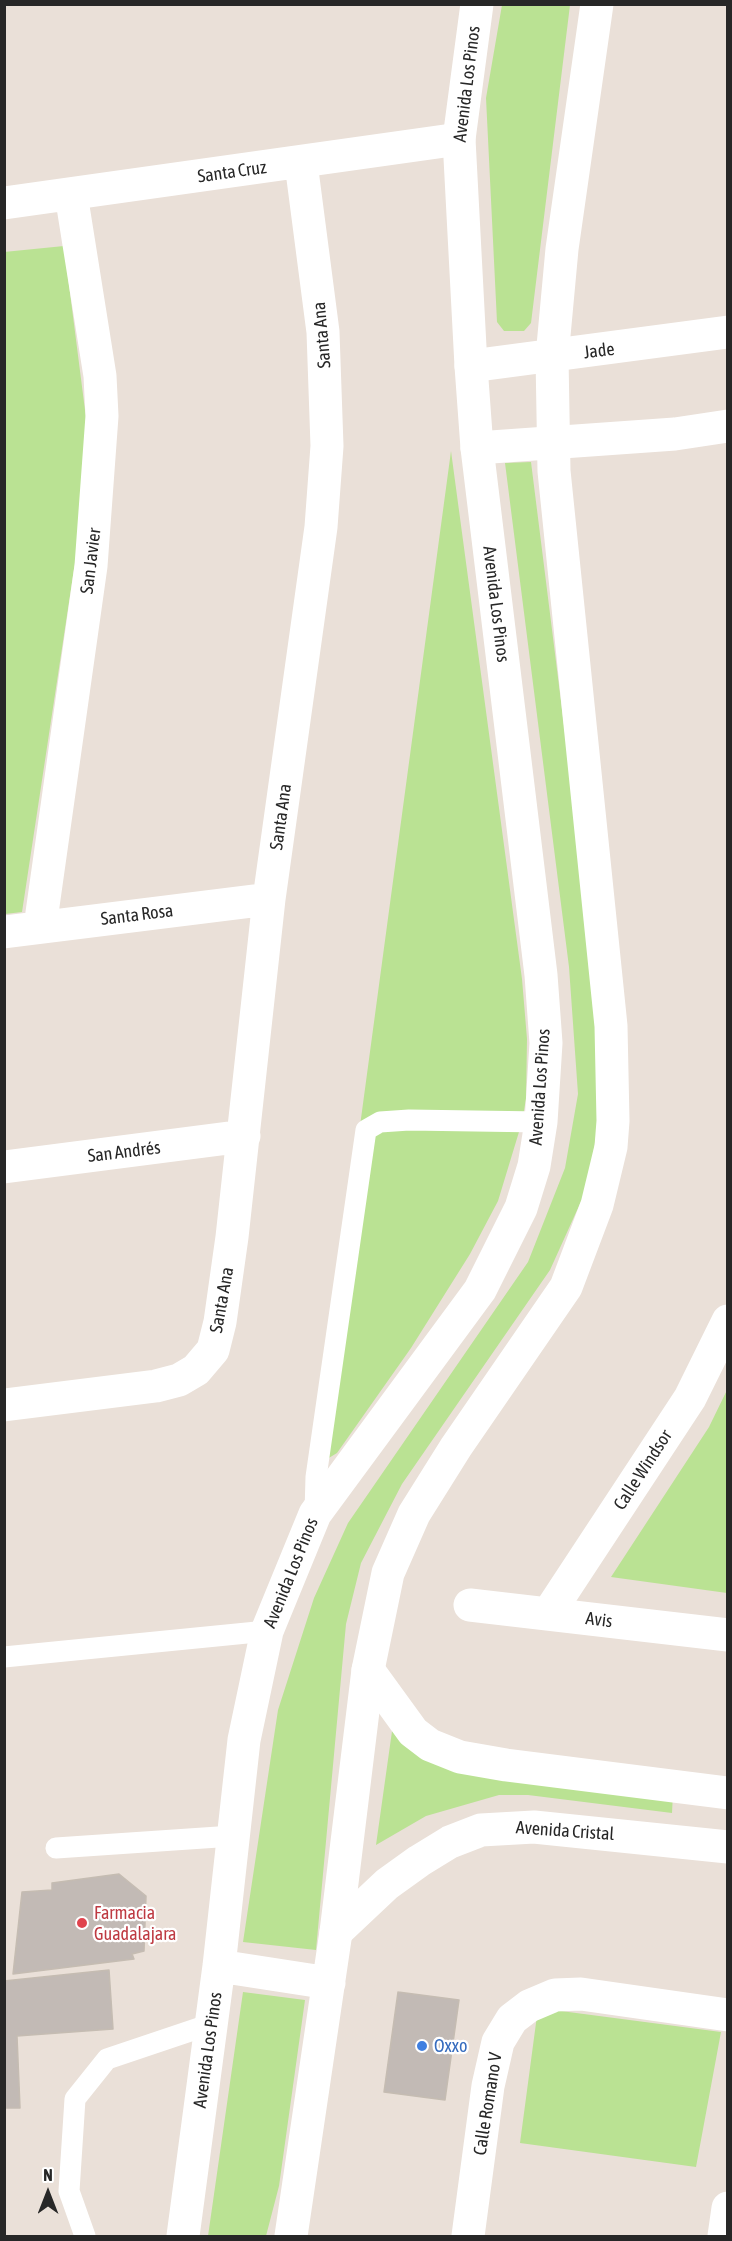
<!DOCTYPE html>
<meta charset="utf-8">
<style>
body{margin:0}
#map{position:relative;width:732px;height:2241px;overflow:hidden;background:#eae0d8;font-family:"Asap Condensed",sans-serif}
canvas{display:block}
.frame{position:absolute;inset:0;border:6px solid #272727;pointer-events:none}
.north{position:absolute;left:18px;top:2163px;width:60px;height:60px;-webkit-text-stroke:4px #fff;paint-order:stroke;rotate:0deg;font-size:16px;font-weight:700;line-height:24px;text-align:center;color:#272727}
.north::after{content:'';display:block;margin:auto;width:21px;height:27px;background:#272727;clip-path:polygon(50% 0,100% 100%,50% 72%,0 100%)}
</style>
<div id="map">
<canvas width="732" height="2241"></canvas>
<div class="frame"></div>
<div class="north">N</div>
</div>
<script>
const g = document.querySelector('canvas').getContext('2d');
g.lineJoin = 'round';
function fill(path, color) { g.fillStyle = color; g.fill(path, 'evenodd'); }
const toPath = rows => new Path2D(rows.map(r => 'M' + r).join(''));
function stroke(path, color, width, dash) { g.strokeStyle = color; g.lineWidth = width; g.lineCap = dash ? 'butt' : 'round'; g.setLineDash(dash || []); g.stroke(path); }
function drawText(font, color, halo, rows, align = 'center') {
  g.font = font + ' "Asap Condensed",sans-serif'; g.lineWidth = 4.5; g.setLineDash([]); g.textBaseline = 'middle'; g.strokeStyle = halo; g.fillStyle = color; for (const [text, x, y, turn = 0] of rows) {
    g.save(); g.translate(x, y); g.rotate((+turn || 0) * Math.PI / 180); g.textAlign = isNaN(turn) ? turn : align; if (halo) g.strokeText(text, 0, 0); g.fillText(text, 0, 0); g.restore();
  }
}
fill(toPath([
 [502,5,570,5,531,323,524,331,504,331,497,322,486,98],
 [64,246,91,457,22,912,5,914,4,252],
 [451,451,522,979,527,1039,526,1099,522,1122,498,1201,470,1254,411,1348,337,1453,314,1467],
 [531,462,595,973,601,1105,588,1186,550,1270,402,1484,361,1563,346,1624,316,1950,243,1942,278,1710,314,1598,348,1523,528,1262,565,1168,578,1094,569,967,505,463],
 [727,1390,727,1593,611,1577,709,1427],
 [394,1717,421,1751,673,1793,672,1813,528,1795,499,1795,426,1816,376,1845],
 [243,1992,305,2000,279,2186,266,2236,208,2236],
 [538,2008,721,2032,696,2167,520,2143]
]), '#bae293');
const building = toPath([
 [119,1874,146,1896,144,1951,132,1954,134,1959,13,1974,22,1892,52,1890,52,1883,119,1874],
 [109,1970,113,2029,17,2036,20,2108,4,2108,4,1981,109,1970],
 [398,1992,459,2000,445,2100,384,2092,398,1992]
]);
fill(building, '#c2bab5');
stroke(building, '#c5bcb2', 1.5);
stroke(toPath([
 [315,1512,316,1477,366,1130,380,1122,409,1120,541,1122],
 [4,1657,267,1631],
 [56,1848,233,1836],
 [85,2236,69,2191,75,2099,107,2059,211,2024]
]), '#fff', 21);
stroke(toPath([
 [4,203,459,139],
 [471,366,728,332],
 [477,448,675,434,728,426],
 [40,927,91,566,102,416,100,376,71,194],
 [4,932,269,899],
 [4,1167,244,1136],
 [4,1405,156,1386,179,1380,196,1370,213,1350,220,1322,232,1237,269,899,321,527,327,446,323,332,301,163],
 [470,1605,728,1635],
 [548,1614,690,1398,728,1321],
 [368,1670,413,1732,430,1745,460,1757,506,1765,728,1793],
 [336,1932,387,1884,419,1861,450,1842,481,1830,534,1827,728,1847],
 [468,2236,488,2086,498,2042,512,2019,529,2006,555,1995,581,1994,728,2015],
 [724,2236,728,2208]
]), '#fff', 33);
stroke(toPath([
 [219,1966,329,1983],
 [183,2236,219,1966,244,1740,267,1631,315,1514,480,1290,521,1208,534,1166,541,1122,546,1043,541,975,477,448,471,366,459,139,477,4],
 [291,2236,336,1932,368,1670,388,1573,414,1514,456,1447,566,1287,597,1205,611,1147,613,1121,611,1026,554,471,552,357,562,249,597,4]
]), '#fff', 33);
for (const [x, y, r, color] of [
 [82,1923,6,"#e0444e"],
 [422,2046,6,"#3f7fe0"]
]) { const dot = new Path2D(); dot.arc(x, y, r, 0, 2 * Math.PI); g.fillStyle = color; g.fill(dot); stroke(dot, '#fff', 2); }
drawText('18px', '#272727', '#fff', [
 ["Avenida Los Pinos",467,84,-83],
 ["Santa Cruz",232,172,-8],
 ["Santa Ana",322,335,-95],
 ["Jade",599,351,-7],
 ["San Javier",91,561,-83],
 ["Avenida Los Pinos",496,604,83],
 ["Santa Ana",281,817,-82],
 ["Santa Rosa",137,915,-7],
 ["Avenida Los Pinos",540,1087,-86],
 ["San Andrés",124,1152,-7],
 ["Santa Ana",222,1300,-80],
 ["Calle Windsor",643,1470,-57],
 ["Avenida Los Pinos",291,1573,-68],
 ["Avis",599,1620,7],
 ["Avenida Cristal",565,1831,4],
 ["Avenida Los Pinos",208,2050,-82],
 ["Calle Romano V",488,2104,-81]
]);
drawText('18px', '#be3a42', '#fff', [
 ["Farmacia",94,1913],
 ["Guadalajara",94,1934]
], 'left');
drawText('18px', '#366cbe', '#fff', [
 ["Oxxo",434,2046]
], 'left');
</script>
